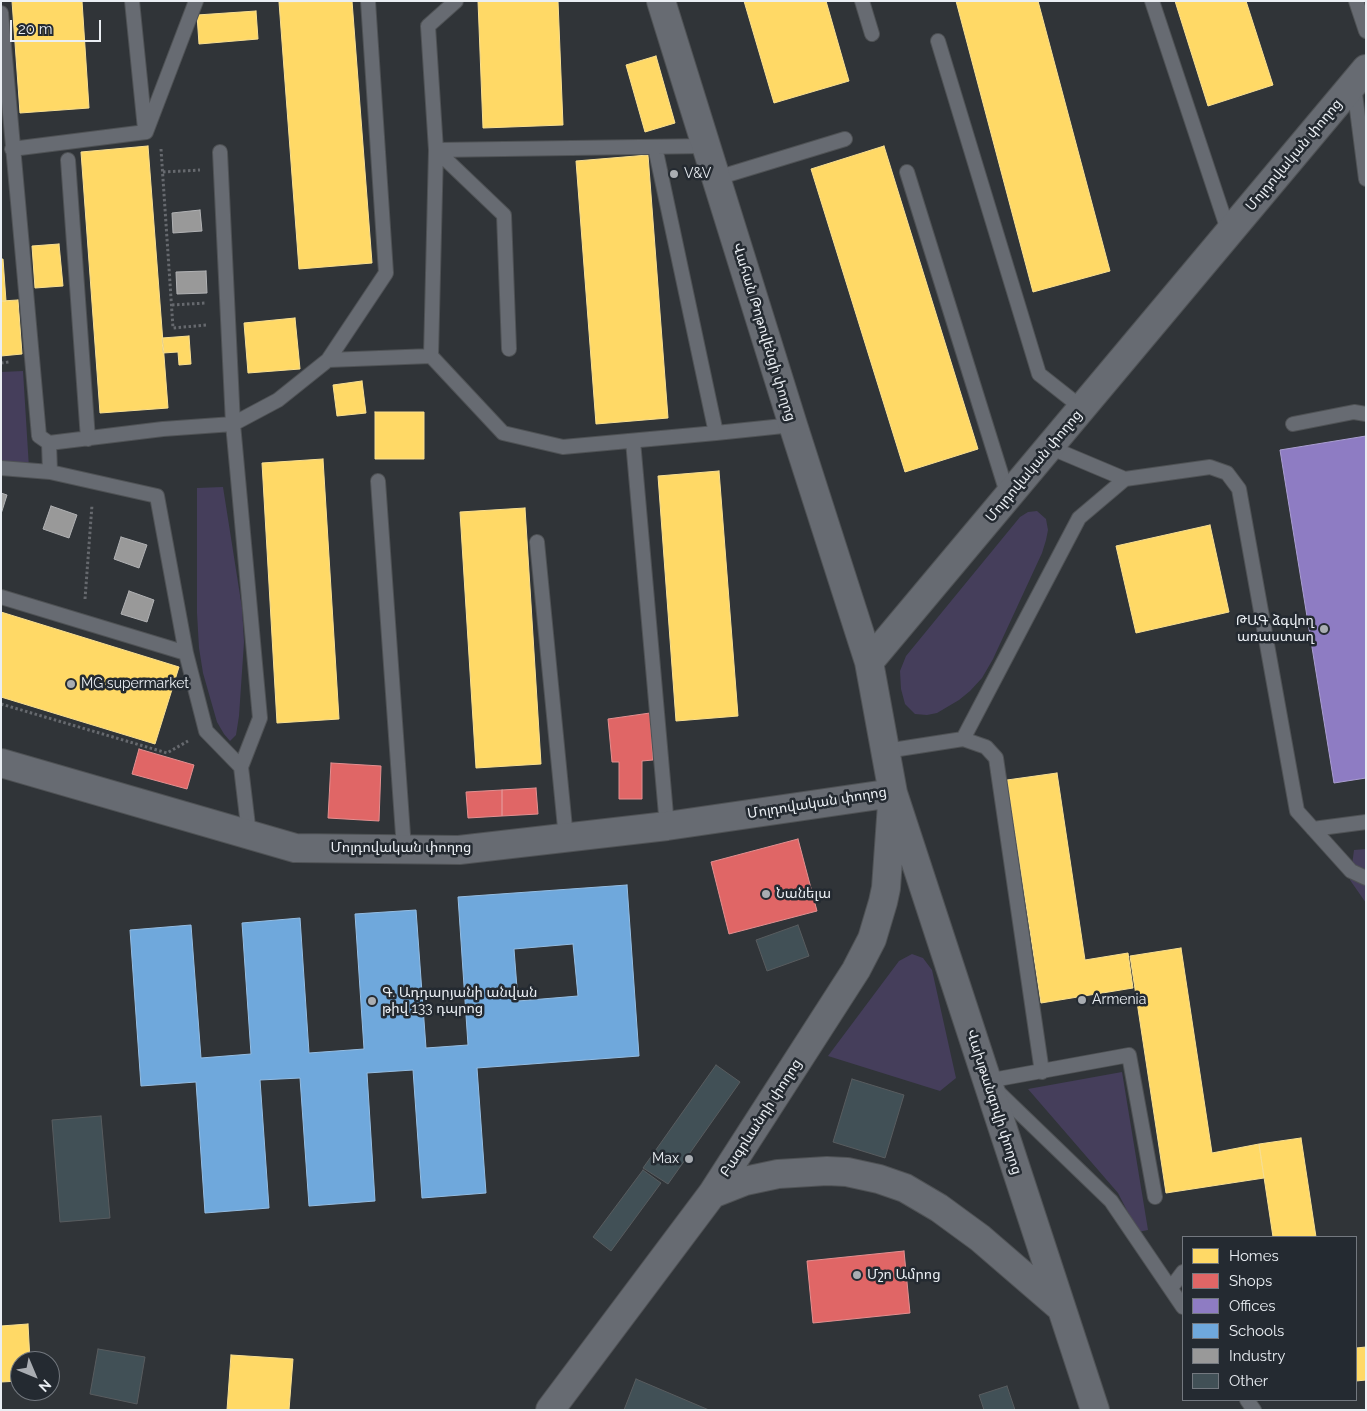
<!DOCTYPE html>
<meta charset="utf-8">
<style>
body{margin:0}
#map{position:relative;width:1367px;height:1411px;overflow:hidden;background:#303438;font-family:Raleway,sans-serif}
canvas{display:block}
.frame{position:absolute;inset:0;border:2px solid #eaeef3;pointer-events:none}
.legend{position:absolute;left:1182px;top:1236px;width:175px;height:165px;box-sizing:border-box;background:#242a31;border:1px solid #73787f;margin:0;padding:6px 9px;list-style:none;font-size:15px;color:#eaeef3}
.legend li{display:flex;align-items:center;gap:10px;height:25px}
.legend b{width:25px;border:1px solid #73787f}
.north{position:absolute;left:10px;top:1351px;width:50px;height:50px;box-sizing:border-box;background:#242a31;border:1px solid #73787f;border-radius:50%;rotate:135deg;font-size:14px;font-weight:700;line-height:20px;text-align:center;color:#eaeef3}
.north::after{content:'';display:block;margin:auto;width:18px;height:22px;background:#a9adb2;clip-path:polygon(50% 0,100% 100%,50% 72%,0 100%)}
.scale{position:absolute;left:10px;top:20px;width:91px;height:22px;box-sizing:border-box;border:2px solid #eaeef3;border-top:0;padding-left:6px;font-size:15px;line-height:18px;white-space:nowrap;color:#eaeef3;-webkit-text-stroke:4px #242a31;paint-order:stroke}
</style>
<div id="map">
<canvas width="1367" height="1411"></canvas>
<div class="frame"></div>
<ul class="legend">
<li><b style="height:14px;background:#ffd966"></b>Homes</li>
<li><b style="height:14px;background:#e06666"></b>Shops</li>
<li><b style="height:14px;background:#8e7cc3"></b>Offices</li>
<li><b style="height:14px;background:#6fa8dc"></b>Schools</li>
<li><b style="height:14px;background:#999"></b>Industry</li>
<li><b style="height:14px;background:#415056"></b>Other</li>
</ul>
<div class="north">N</div>
<div class="scale">20 m</div>
</div>
<script>
const g = document.querySelector('canvas').getContext('2d');
g.lineJoin = 'round';
function fill(path, color) { g.fillStyle = color; g.fill(path, 'evenodd'); }
const toPath = rows => new Path2D(rows.map(r => 'M' + r).join(''));
function stroke(path, color, width, dash) { g.strokeStyle = color; g.lineWidth = width; g.lineCap = dash ? 'butt' : 'round'; g.setLineDash(dash || []); g.stroke(path); }
function drawText(font, color, halo, rows, align = 'center') {
  g.font = font + ' Raleway,"Noto Sans Armenian",sans-serif'; g.lineWidth = 5; g.setLineDash([]); g.textBaseline = 'middle'; g.strokeStyle = halo; g.fillStyle = color; for (const [text, x, y, turn = 0] of rows) {
    g.save(); g.translate(x, y); g.rotate((+turn || 0) * Math.PI / 180); g.textAlign = isNaN(turn) ? turn : align; if (halo) g.strokeText(text, 0, 0); g.fillText(text, 0, 0); g.restore();
  }
}
fill(toPath([
 [23,371,29,468,1,467,1,372],
 [223,487,242,608,244,642,239,716,236,735,230,741,224,734,217,722,203,673,199,648,197,613,197,488],
 [1037,511,1046,519,1048,530,1046,540,1042,553,993,659,982,678,970,691,959,700,937,713,927,715,915,714,905,704,901,689,900,671,906,656,1020,517,1028,512],
 [1366,849,1366,903,1350,880,1354,850],
 [912,954,923,958,932,970,956,1078,940,1091,828,1056,899,961],
 [1122,1072,1148,1230,1138,1232,1118,1193,1028,1089]
]), '#453e5b');
const homes = toPath([
 [12,1,82,1,89,108,20,113,12,1],
 [352,1,372,263,299,269,279,2,352,1],
 [478,1,558,1,563,125,483,128,478,1],
 [744,1,826,1,849,81,774,103,744,1],
 [956,1,1038,1,1110,271,1033,292,956,1],
 [1175,1,1246,1,1273,85,1208,106,1175,1],
 [256,11,258,39,199,44,197,15,256,11],
 [656,56,675,123,645,132,626,65,656,56],
 [148,146,168,408,100,413,81,152,148,146],
 [884,146,978,449,905,472,811,169,884,146],
 [648,155,668,418,596,424,576,161,648,155],
 [59,244,63,286,35,288,32,246,59,244],
 [1,259,3,259,6,301,1,301,1,259],
 [18,300,22,354,1,356,1,301,18,300],
 [295,318,300,369,248,373,244,323,295,318],
 [189,336,191,364,179,365,178,352,163,353,162,338,189,336],
 [362,381,366,413,337,416,333,385,362,381],
 [375,412,424,412,424,459,375,459,375,412],
 [323,459,339,719,277,723,262,463,323,459],
 [719,471,738,716,676,721,658,476,719,471],
 [525,508,541,764,476,768,460,512,525,508],
 [1210,525,1229,612,1136,633,1116,546,1210,525],
 [1,612,179,667,155,744,1,697,1,612],
 [1057,773,1085,960,1128,953,1133,988,1041,1003,1007,780,1057,773],
 [1181,948,1212,1153,1259,1144,1264,1178,1166,1193,1130,956,1181,948],
 [1301,1138,1316,1237,1273,1237,1259,1144,1301,1138],
 [28,1324,30,1361,20,1361,20,1381,1,1382,1,1326,28,1324],
 [1366,1347,1366,1380,1356,1381,1356,1348,1366,1347],
 [231,1355,293,1359,289,1410,227,1410,231,1355]
]);
fill(homes, '#ffd966');
stroke(homes, '#f9df90', 1);
const shops = toPath([
 [650,713,653,760,642,761,642,799,619,799,619,762,612,762,608,719,650,713],
 [139,749,194,765,187,789,132,774,139,749],
 [331,763,381,766,379,821,328,818,331,763],
 [536,788,538,814,502,816,502,790,536,788],
 [502,790,502,816,468,818,466,792,502,790],
 [798,839,817,911,729,934,711,862,798,839],
 [904,1251,910,1313,813,1323,807,1261,904,1251]
]);
fill(shops, '#e06666');
stroke(shops, '#e38f90', 1);
const offices = toPath([
 [1366,436,1366,778,1334,783,1280,450,1366,436]
]);
fill(offices, '#8e7cc3');
stroke(offices, '#aa9ed1', 1);
const schools = toPath([
 [627,885,639,1056,477,1068,486,1193,422,1198,413,1070,367,1073,375,1201,309,1206,300,1078,260,1080,269,1208,205,1213,196,1082,141,1086,130,930,191,925,201,1058,251,1054,242,923,300,918,309,1053,364,1049,355,914,416,910,426,1048,468,1045,458,897,627,885],
 [573,944,578,996,518,1001,514,949,573,944]
]);
fill(schools, '#6fa8dc');
stroke(schools, '#94bde3', 1);
const industry = toPath([
 [200,210,202,231,173,233,172,213,200,210],
 [206,271,207,293,177,294,176,272,206,271],
 [1,493,7,495,1,514,1,493],
 [51,506,77,515,69,538,43,529,51,506],
 [121,537,147,545,139,568,114,559,121,537],
 [129,591,154,600,147,622,121,614,129,591]
]);
fill(industry, '#999');
stroke(industry, '#b1b2b4', 1);
const building = toPath([
 [798,925,809,956,767,971,756,940,798,925],
 [716,1065,740,1082,668,1184,643,1168,716,1065],
 [852,1079,904,1095,885,1158,833,1142,852,1079],
 [101,1116,110,1218,60,1222,52,1120,101,1116],
 [643,1170,661,1183,611,1251,593,1237,643,1170],
 [98,1349,145,1357,137,1404,90,1394,98,1349],
 [636,1379,709,1410,624,1410,636,1379],
 [1007,1386,1015,1410,984,1410,979,1395,1007,1386]
]);
fill(building, '#415056');
stroke(building, '#585c5f', 1);
const service = toPath([
 [132,1,145,129],
 [456,1,428,26,436,150,504,215,509,349],
 [862,1,872,34],
 [1152,1,1229,233],
 [1356,1,1366,31],
 [1,13,39,436,49,443],
 [938,41,1039,374,1082,408],
 [1354,86,1366,179],
 [146,132,196,1],
 [655,147,716,433,793,425],
 [12,149,146,132],
 [220,152,233,424,260,718,241,767],
 [68,160,88,439],
 [907,172,1008,496],
 [717,178,845,139],
 [431,356,436,150,707,146],
 [328,360,386,273,368,1],
 [1293,424,1354,412,1366,414],
 [633,441,667,826],
 [1049,447,1125,479,1210,467,1227,473,1239,489,1297,811,1351,871,1366,878],
 [1,468,50,472,49,443,163,429,233,424,278,400,328,360,431,356,503,433,563,447,716,433],
 [50,472,157,496,186,653,206,731,241,767,249,834],
 [378,481,404,849],
 [537,542,566,838],
 [1,597,186,653],
 [963,739,1079,518,1125,479],
 [886,751,963,739,986,747,996,758,1042,1072],
 [1313,829,1366,822],
 [987,1081,1129,1055,1155,1197],
 [996,1090,1111,1201,1183,1307],
 [1171,1288,1183,1272],
 [1247,1400,1254,1410]
]);
const tertiary = toPath([
 [661,1,793,425,869,662,893,793,1095,1410],
 [869,662,1366,69],
 [1,763,295,848,459,850,667,826,893,793],
 [712,1194,745,1181,778,1174,827,1171,847,1172,879,1179,905,1188,939,1208,980,1238,1060,1307],
 [550,1410,712,1194,856,970,872,939,883,902,886,888,892,804]
]);
stroke(service, '#4f5255', 16);
stroke(tertiary, '#4f5255', 30);
stroke(toPath([
 [161,149,173,328,207,325],
 [163,172,200,170],
 [172,305,206,303],
 [1,363,9,362],
 [85,599,92,505],
 [1,704,167,753,188,741]
]), '#66696e', 3, [2.5, 2.5]);
stroke(service, '#676b72', 14);
stroke(tertiary, '#676b72', 28);
for (const [x, y, r, color] of [
 [674,174,5,"#a9adb2"],
 [1324,629,5,"#a9adb2"],
 [71,684,5,"#a9adb2"],
 [766,894,5,"#a9adb2"],
 [1082,1000,5,"#a9adb2"],
 [372,1001,5,"#a9adb2"],
 [689,1159,5,"#a9adb2"],
 [857,1275,5,"#a9adb2"]
]) { const dot = new Path2D(); dot.arc(x, y, r, 0, 2 * Math.PI); g.fillStyle = color; g.fill(dot); stroke(dot, '#242a31', 2); }
drawText('14px', '#eaeef3', '#242a31', [
 ["Մոլդովական փողոց",1294,155,-50],
 ["Վահան Թոթովենցի փողոց",764,332,73],
 ["Մոլդովական փողոց",1034,466,-50],
 ["Մոլդովական փողոց",817,803,-9],
 ["Մոլդովական փողոց",401,848],
 ["Վախթանգովի փողոց",994,1102,72],
 ["Բագրևանդի փողոց",761,1118,-57]
]);
drawText('14px', '#eaeef3', '#242a31', [
 ["V&V",684,174],
 ["ԹԱԳ ձգվող",1314,621,"right"],
 ["առաստաղ",1314,637,"right"],
 ["MG supermarket",81,684],
 ["Նանելա",776,894],
 ["Գ. Ադդարյանի անվան",382,993],
 ["թիվ 133 դպրոց",382,1009],
 ["Armenia",1092,1000],
 ["Max",679,1159,"right"],
 ["Մշո Ամրոց",867,1275]
], 'left');
</script>
